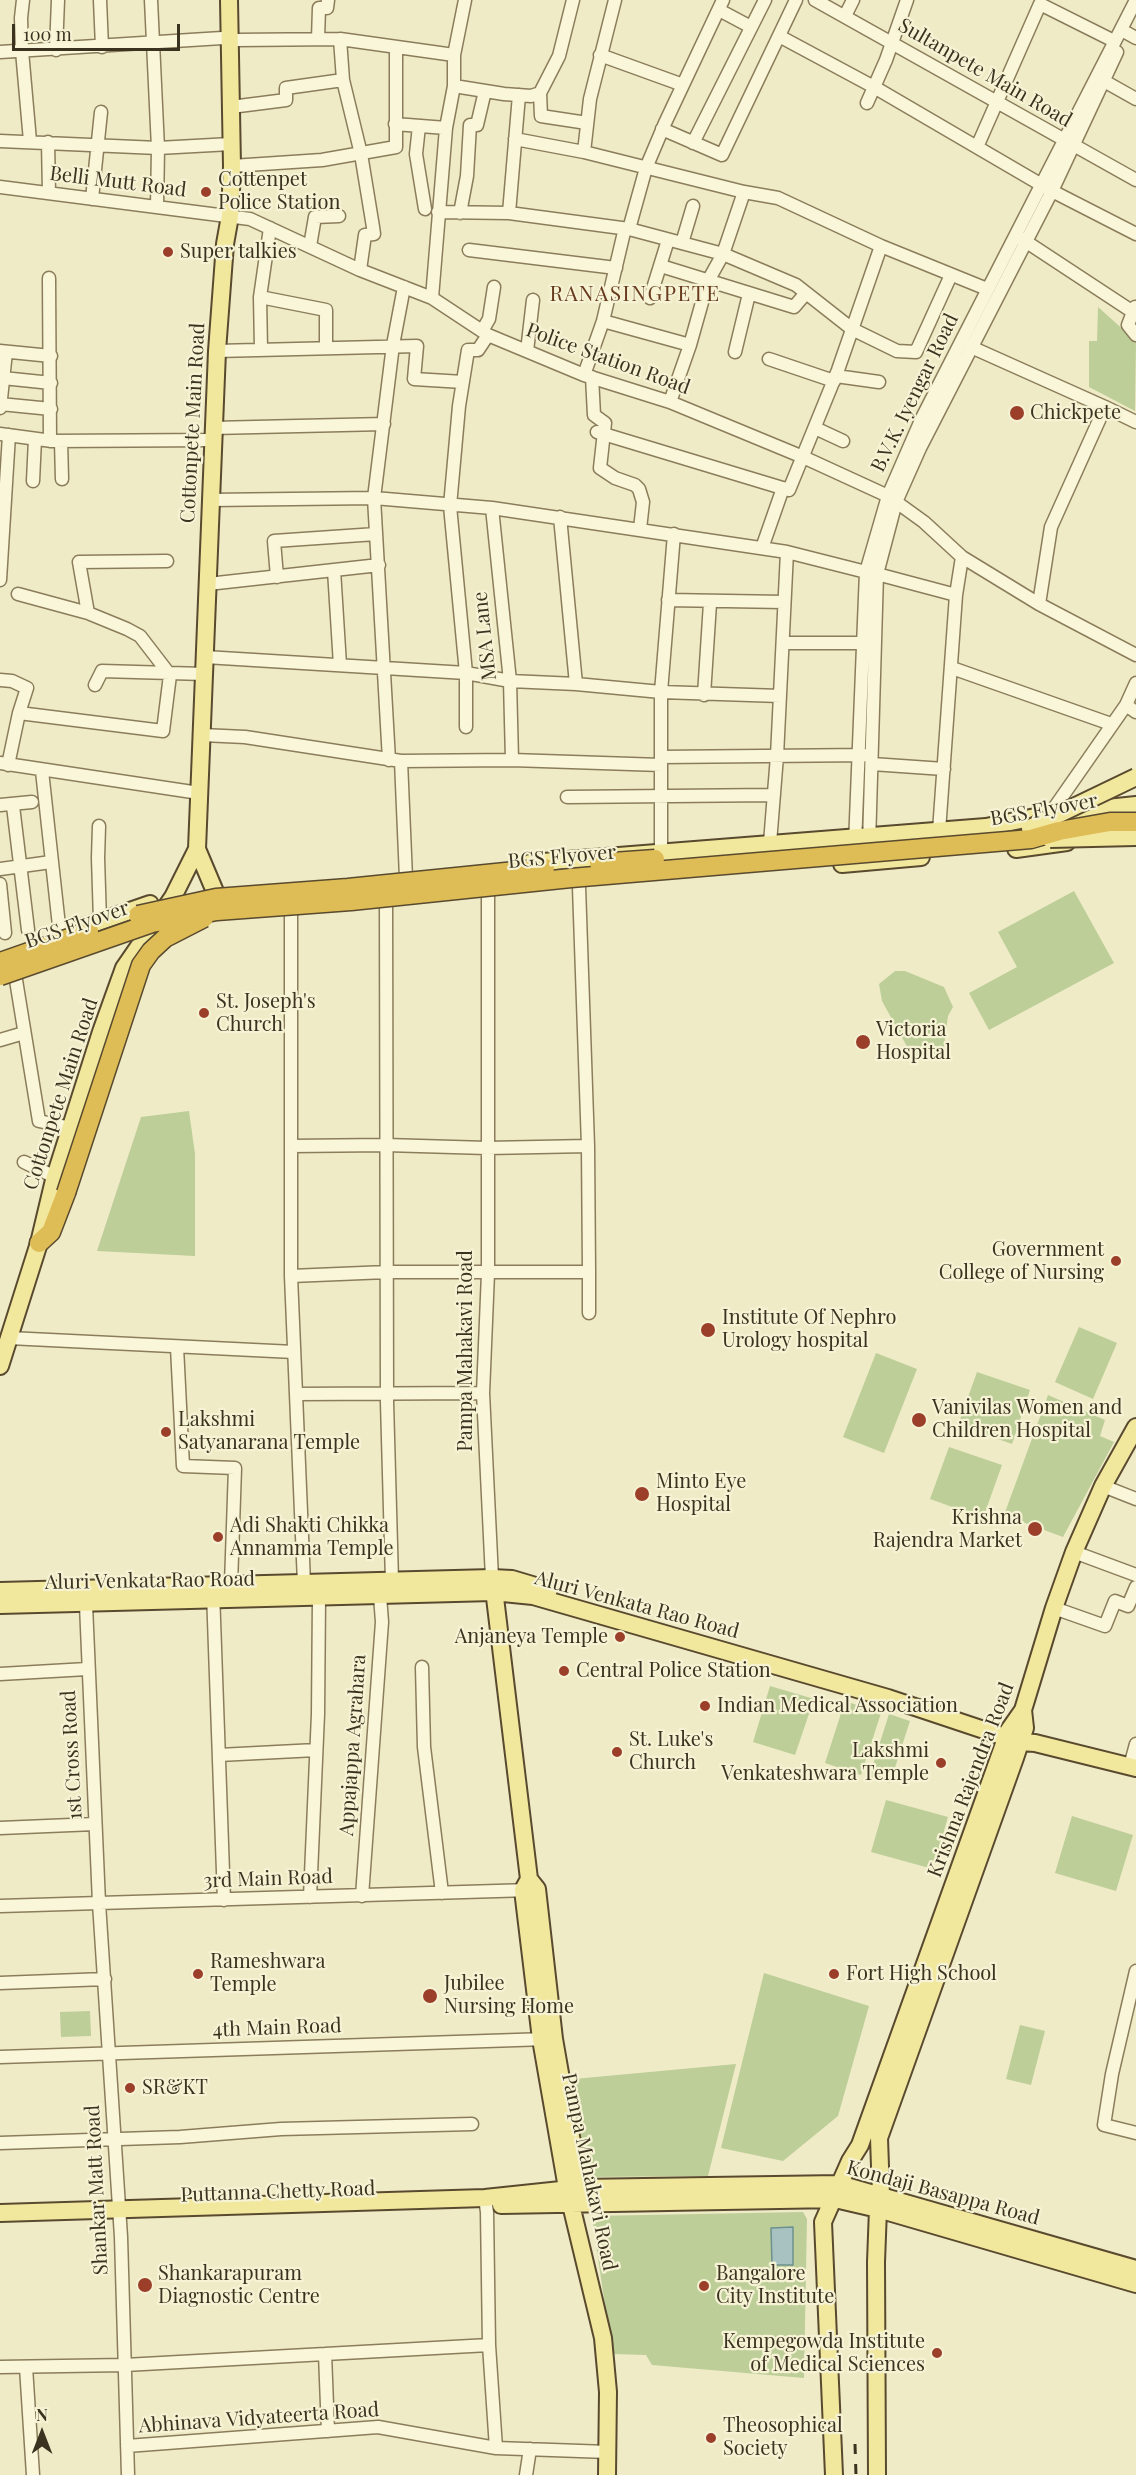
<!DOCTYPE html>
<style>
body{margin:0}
#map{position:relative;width:1136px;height:2475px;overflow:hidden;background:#efebc6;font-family:"Playfair Display",serif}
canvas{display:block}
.north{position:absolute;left:12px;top:2403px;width:60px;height:60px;-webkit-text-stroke:4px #f6f3d5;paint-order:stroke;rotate:0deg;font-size:16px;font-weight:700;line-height:24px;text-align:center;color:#3b321f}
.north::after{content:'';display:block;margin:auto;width:21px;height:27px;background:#3b321f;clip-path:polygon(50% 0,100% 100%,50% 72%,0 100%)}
.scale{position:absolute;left:12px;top:24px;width:168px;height:27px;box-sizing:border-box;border:3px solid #3b321f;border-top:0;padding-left:8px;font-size:18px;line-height:21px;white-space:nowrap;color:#3b321f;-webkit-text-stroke:4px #f6f3d5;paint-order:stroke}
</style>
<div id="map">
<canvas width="1136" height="2475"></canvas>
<div class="north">N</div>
<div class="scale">100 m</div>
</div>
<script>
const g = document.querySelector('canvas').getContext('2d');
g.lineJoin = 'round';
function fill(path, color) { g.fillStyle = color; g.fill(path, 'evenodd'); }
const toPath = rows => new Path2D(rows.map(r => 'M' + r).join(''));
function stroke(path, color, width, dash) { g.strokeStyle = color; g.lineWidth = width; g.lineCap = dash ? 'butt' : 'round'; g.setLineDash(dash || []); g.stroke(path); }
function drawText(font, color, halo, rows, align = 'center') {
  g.font = font + ' "Playfair Display",serif'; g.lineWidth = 4.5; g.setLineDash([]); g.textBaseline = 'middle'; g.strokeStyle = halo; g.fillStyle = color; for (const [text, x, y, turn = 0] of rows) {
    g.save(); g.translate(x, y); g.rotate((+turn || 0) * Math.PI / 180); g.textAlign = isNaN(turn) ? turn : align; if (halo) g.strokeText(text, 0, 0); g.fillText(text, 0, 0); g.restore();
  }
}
fill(toPath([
 [1098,307,1136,341,1135,411,1089,387,1089,341,1097,341],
 [1074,891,1114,963,989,1030,969,993,1017,967,998,932],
 [895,971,905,971,944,987,953,1007,948,1016,944,1047,937,1056,918,1058,910,1052,882,1001,879,984],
 [189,1111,195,1154,195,1256,97,1251,141,1117],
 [1079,1327,1117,1343,1093,1399,1055,1382],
 [876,1353,917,1369,884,1453,843,1437],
 [977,1372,1030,1390,1012,1444,958,1425],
 [1048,1395,1105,1420,1100,1436,1114,1442,1063,1537,1004,1515],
 [949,1447,1002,1465,983,1518,930,1499],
 [770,1686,814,1699,795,1755,753,1742],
 [845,1701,881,1713,861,1775,825,1763],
 [889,1714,910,1721,890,1783,869,1777],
 [886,1800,948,1817,933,1869,871,1852],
 [1072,1816,1133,1835,1116,1891,1055,1873],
 [764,1973,869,2006,838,2116,783,2161,721,2148],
 [90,2011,91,2036,61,2037,60,2012],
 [1020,2025,1045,2031,1031,2085,1006,2079],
 [736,2064,708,2176,585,2177,574,2079],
 [803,2212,807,2219,804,2378,652,2365,646,2355,612,2354,592,2216]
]), '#bdce99');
const water = toPath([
 [793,2227,793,2265,772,2265,771,2228,793,2227]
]);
fill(water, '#a7c2c0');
stroke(water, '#6d918f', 1.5);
const minor = toPath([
 [23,0,21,18,22,51,30,141],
 [100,0,102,47],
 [151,0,158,148,157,207],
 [815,0,1136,180],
 [719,10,751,27],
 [845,16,853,0],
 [1127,33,1136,38],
 [779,36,874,87,1052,191,1136,234],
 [318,39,319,8,327,8,328,0],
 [340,39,343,80,361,154,373,227,374,234,365,235,360,270],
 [56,50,58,0],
 [0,52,222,38,236,40,340,39,454,55],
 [600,55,683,85],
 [1104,81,1136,99],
 [454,86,504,94,531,96,540,93,559,56,573,0],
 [540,93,541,116,587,123],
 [867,103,886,60,907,0],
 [231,107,286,100,286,88,343,80],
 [395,124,446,128],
 [419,126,416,154,425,209],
 [662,129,722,155,796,0],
 [515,139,584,152,744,192,778,198,881,246,987,289],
 [0,141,158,148,231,144],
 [48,142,49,193],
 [693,143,765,0],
 [977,147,1040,4,1114,41],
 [584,152,590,99,615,0],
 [232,166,322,160,396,147,396,47],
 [0,187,250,219,360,270,432,298,488,335,584,375,670,402,803,457,888,496,924,522,962,557],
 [92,199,101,112],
 [438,212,509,213,629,229,723,254,796,285,852,329,897,351,916,352,951,275],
 [460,213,467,176,470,125,477,125,485,91],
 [509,213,519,95],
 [629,229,646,168,665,123,723,0],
 [1019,237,1136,314],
 [682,243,693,206],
 [310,246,315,217,339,216],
 [469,250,616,268],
 [661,266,794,307,806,293],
 [49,278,50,441],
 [260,297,326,310,326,347],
 [432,298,446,128,454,86,454,55,465,0],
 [650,298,668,240],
 [1135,307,1128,325,1136,335],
 [603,321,690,345],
 [482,331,489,319,494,287],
 [971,347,1105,407,1051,527,1039,604],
 [261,349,260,297,270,228],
 [0,351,51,356],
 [217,351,417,346,414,379,463,382],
 [527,351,533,300],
 [735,352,749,294],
 [769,359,834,381],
 [584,375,603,321,625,228],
 [836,376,879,382],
 [592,377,594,415,605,423,600,468,615,478,635,485,639,489,643,502,640,529],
 [3,378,51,383],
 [670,402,690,345,708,281,723,254,744,192],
 [0,404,51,409],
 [1105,407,1136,422],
 [0,408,6,352],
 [213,428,384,424],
 [815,428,843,441],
 [597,432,789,490,838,370,881,246],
 [0,434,52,441,213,440],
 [61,441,62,479],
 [33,481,35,439],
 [210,500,374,498,492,508,787,552,866,572],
 [492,508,510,681,512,760],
 [560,517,576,684],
 [762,548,783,488],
 [334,570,340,665],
 [877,574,956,595],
 [277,577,274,541,376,534],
 [0,580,9,435],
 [208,584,379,565],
 [18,594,88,613,127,629,140,636,170,675,163,731,19,713],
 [668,600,784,602],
 [88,613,79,562,167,561],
 [783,643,863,643],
 [205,657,466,673,510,681,576,684,661,692,780,696],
 [952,668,1111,724],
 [0,680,12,681,27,688,19,713,8,765],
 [95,685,102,671,204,674],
 [704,695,710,603],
 [1126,705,1136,712],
 [466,727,466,673,450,506,459,406,468,350,478,350,488,335],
 [202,735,245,737,401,761,512,760,661,765],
 [661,757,867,755],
 [389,760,374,498,393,345,404,287],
 [401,761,406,878],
 [0,763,199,793],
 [872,764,944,769],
 [42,771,60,935],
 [567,797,774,795],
 [0,805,32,802],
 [13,806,28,930],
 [1050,814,1126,705,1136,683],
 [99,826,98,858,100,921],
 [939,831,956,595,962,557,1039,604,1136,655],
 [770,843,777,756,787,552],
 [855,844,866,572,888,496,922,418,1136,0],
 [869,844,877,574,896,502,920,448,1052,191,1117,52],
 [661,852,661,692,674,534],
 [0,869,51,862],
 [0,884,5,933],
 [488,892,488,1273,483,1393,492,1578],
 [386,902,387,1402,392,1581],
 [291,909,291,1276,304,1583],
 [15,974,39,1121,71,1128],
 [0,1040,24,1033],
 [291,1146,386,1145,487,1148,588,1146],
 [24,1162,55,1177],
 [589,1272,589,1313],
 [291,1276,387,1272,589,1272,588,1146,578,858],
 [9,1338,294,1352],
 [177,1347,183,1466,235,1468,231,1584],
 [296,1394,483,1393],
 [1103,1486,1136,1499],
 [1074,1552,1136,1575],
 [213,1592,224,1900],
 [86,1605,99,1903,121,2237,128,2475],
 [1054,1608,1105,1626,1115,1601,1128,1606,1136,1587],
 [422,1667,424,1747,442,1893],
 [0,1674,87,1669],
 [219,1755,316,1750],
 [1130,1766,1136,1744],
 [0,1828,95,1824],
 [362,1896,382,1622,380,1596],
 [310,1897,318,1714,319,1598],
 [0,1906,530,1890],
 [1136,1971,1112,2074,1104,2125,1136,2133],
 [0,1983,105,1979],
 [0,2057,547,2039],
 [0,2143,180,2137,281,2129,472,2124],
 [485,2198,487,2212,489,2345,496,2448],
 [325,2354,328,2431],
 [0,2367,125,2365,489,2345],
 [26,2367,33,2475],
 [127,2446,378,2427,496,2448,608,2452],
 [526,2475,530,2449]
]);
const major = toPath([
 [197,849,216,894],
 [1016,849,1067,842],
 [530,863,986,827,1050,814,1136,805],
 [842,864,921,857],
 [72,931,150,904],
 [0,1366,39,1243,54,1180,101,1032,124,968,173,897,197,849,217,351,225,244,230,216,232,166,229,0],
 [493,1581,529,1879,537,1889,554,2039,580,2188],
 [0,1591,492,1578,512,1579,549,1590],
 [0,1605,493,1592,533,1596,888,1698,1020,1742,1035,1743,1136,1768],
 [529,1879,523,1890,541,2039,567,2188,603,2338,608,2392,607,2475],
 [501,2205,835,2199,878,2209,1136,2284],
 [0,2213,485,2198,580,2188,839,2184,1136,2269],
 [834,2475,823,2222,850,2161,860,2145,1009,1730,1023,1710,1054,1608,1074,1552,1103,1486,1136,1427],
 [877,2475,876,2262,878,2209,881,2195,879,2138,1015,1758,1025,1728,1023,1710]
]);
const highway = toPath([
 [39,1243,51,1232,66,1193]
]);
stroke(minor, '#8b7d5b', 15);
stroke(major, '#594a2f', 20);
stroke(highway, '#594a2f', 21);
stroke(minor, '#f9f6d9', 12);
stroke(major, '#f2e89d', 16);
stroke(highway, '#dfbd56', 18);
stroke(toPath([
 [855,2444,856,2475]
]), '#3b321f', 3, [10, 10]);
const majorBridge = toPath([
 [1030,828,1136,777],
 [1050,839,1136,837]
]);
const highwayBridge = toPath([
 [599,863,655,859],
 [138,915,216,898,348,888,545,868],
 [0,962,89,931],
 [0,976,152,923,217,911,351,901,571,878,1031,839,1059,831,1110,822,1136,822],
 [66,1193,141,965,151,951,165,938,204,918]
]);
stroke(majorBridge, '#594a2f', 20, []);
stroke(highwayBridge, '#594a2f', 21, []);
stroke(majorBridge, '#f2e89d', 16);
stroke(highwayBridge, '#dfbd56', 18);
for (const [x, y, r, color] of [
 [206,192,6,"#9b3f2a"],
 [168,252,6,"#9b3f2a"],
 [1017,413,8,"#9b3f2a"],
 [204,1013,6,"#9b3f2a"],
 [863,1042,8,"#9b3f2a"],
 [1116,1261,6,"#9b3f2a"],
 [708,1330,8,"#9b3f2a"],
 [919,1420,8,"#9b3f2a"],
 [166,1432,6,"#9b3f2a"],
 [642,1494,8,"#9b3f2a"],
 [1035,1529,8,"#9b3f2a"],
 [218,1537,6,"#9b3f2a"],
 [620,1637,6,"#9b3f2a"],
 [564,1671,6,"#9b3f2a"],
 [705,1706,6,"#9b3f2a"],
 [617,1752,6,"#9b3f2a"],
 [941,1763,6,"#9b3f2a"],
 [198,1974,6,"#9b3f2a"],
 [834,1974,6,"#9b3f2a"],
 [430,1996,8,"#9b3f2a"],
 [130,2088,6,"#9b3f2a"],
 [145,2285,8,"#9b3f2a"],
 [704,2286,6,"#9b3f2a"],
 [937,2353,6,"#9b3f2a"],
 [711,2438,6,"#9b3f2a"]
]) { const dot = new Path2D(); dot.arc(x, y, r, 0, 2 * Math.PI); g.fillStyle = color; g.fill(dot); stroke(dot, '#f6f3d5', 2); }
drawText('20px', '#3b321f', '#f6f3d5', [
 ["Sultanpete Main Road",985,73,30],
 ["Belli Mutt Road",118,182,7],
 ["Police Station Road",608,359,20],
 ["B.V.K. Iyengar Road",915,393,-64],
 ["Cottonpete Main Road",193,423,-87],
 ["MSA Lane",485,636,-96],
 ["BGS Flyover",1044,810,-10],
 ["BGS Flyover",562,857,-5],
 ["BGS Flyover",77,925,-19],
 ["Cottonpete Main Road",61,1094,-72],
 ["Pampa Mahakavi Road",466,1351,-90],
 ["Aluri Venkata Rao Road",150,1581,-1],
 ["Aluri Venkata Rao Road",637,1605,15],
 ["Appajappa Agrahara",353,1745,-86],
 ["1st Cross Road",72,1755,-93],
 ["Krishna Rajendra Road",971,1780,-69],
 ["3rd Main Road",268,1879,-2],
 ["4th Main Road",277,2028,-2],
 ["Pampa Mahakavi Road",589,2172,78],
 ["Shankar Matt Road",97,2190,-93],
 ["Puttanna Chetty Road",278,2192,-2],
 ["Kondaji Basappa Road",943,2193,15],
 ["Abhinava Vidyateerta Road",259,2418,-4]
]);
drawText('20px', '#3b321f', '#f6f3d5', [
 ["Cottenpet",218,180],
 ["Police Station",218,203],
 ["Super talkies",180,252],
 ["Chickpete",1030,413],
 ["St. Joseph's",216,1002],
 ["Church",216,1025],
 ["Victoria",876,1030],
 ["Hospital",876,1053],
 ["Government",1104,1250,"right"],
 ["College of Nursing",1104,1273,"right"],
 ["Institute Of Nephro",722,1318],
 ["Urology hospital",722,1341],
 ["Vanivilas Women and",932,1408],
 ["Children Hospital",932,1431],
 ["Lakshmi",178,1420],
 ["Satyanarana Temple",178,1443],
 ["Minto Eye",656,1482],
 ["Hospital",656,1505],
 ["Krishna",1022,1518,"right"],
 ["Rajendra Market",1022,1541,"right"],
 ["Adi Shakti Chikka",230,1526],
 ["Annamma Temple",230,1549],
 ["Anjaneya Temple",608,1637,"right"],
 ["Central Police Station",576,1671],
 ["Indian Medical Association",717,1706],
 ["St. Luke's",629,1740],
 ["Church",629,1763],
 ["Lakshmi",929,1751,"right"],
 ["Venkateshwara Temple",929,1774,"right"],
 ["Rameshwara",210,1962],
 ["Temple",210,1985],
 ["Fort High School",846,1974],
 ["Jubilee",444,1984],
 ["Nursing Home",444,2007],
 ["SR&KT",142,2088],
 ["Shankarapuram",158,2274],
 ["Diagnostic Centre",158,2297],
 ["Bangalore",716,2274],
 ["City Institute",716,2297],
 ["Kempegowda Institute",925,2342,"right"],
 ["of Medical Sciences",925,2365,"right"],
 ["Theosophical",723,2426],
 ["Society",723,2449]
], 'left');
g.letterSpacing = '1.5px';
drawText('21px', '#683b1e', '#f6f3d5', [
 ["RANASINGPETE",635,294]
]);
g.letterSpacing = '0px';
</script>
